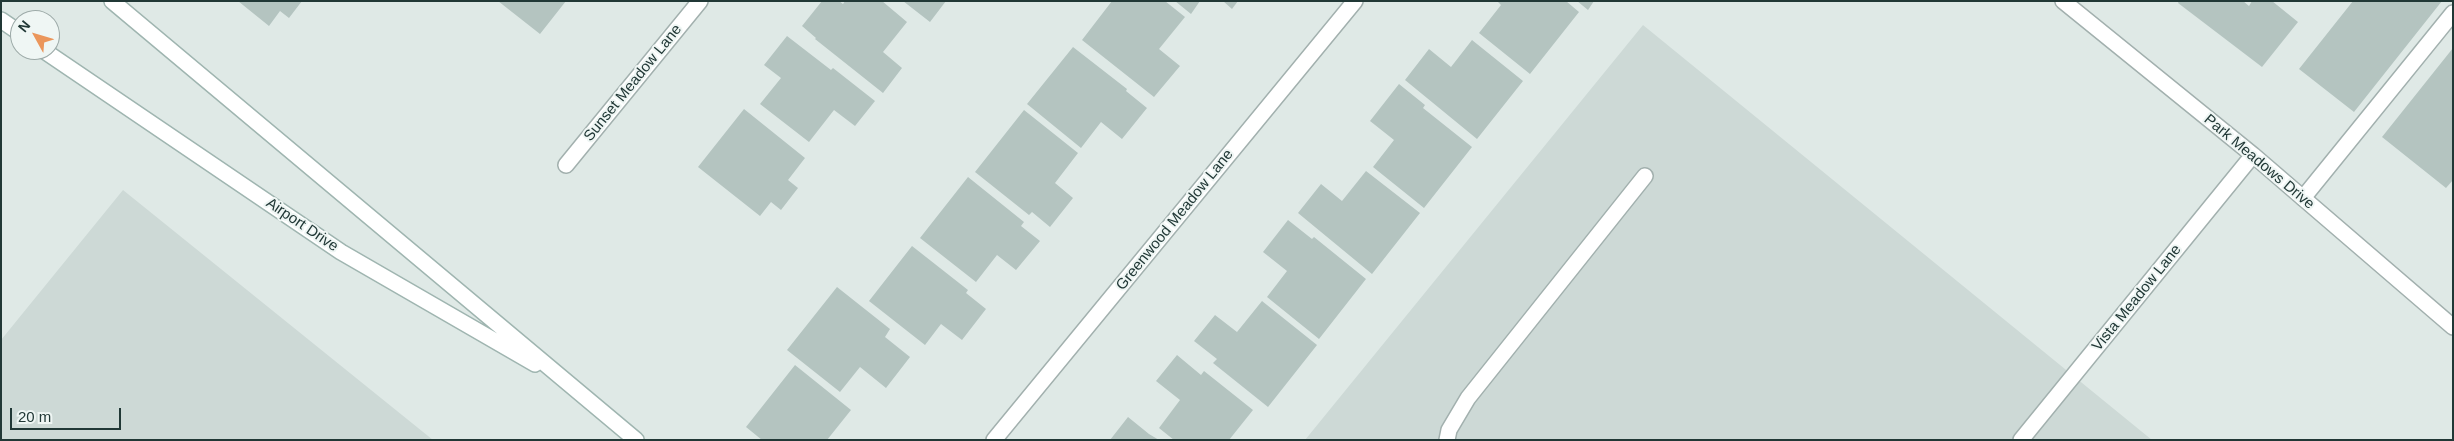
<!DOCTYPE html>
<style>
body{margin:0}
#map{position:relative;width:2454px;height:441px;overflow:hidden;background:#dfe9e6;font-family:Helvetica,sans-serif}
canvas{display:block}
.frame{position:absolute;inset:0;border:2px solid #213836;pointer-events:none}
.north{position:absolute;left:10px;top:10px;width:50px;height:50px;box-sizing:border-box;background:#eff6f4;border:1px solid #9daaa8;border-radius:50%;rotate:309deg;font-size:14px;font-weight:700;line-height:20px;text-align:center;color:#213836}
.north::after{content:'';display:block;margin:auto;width:18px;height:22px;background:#eb965b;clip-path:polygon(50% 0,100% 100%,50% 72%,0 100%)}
.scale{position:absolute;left:10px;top:408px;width:111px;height:22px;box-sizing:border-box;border:2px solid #213836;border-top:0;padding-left:6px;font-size:15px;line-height:18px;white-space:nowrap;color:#213836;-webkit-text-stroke:4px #eff6f4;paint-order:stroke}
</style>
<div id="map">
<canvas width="2454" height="441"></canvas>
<div class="frame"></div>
<div class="north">N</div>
<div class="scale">20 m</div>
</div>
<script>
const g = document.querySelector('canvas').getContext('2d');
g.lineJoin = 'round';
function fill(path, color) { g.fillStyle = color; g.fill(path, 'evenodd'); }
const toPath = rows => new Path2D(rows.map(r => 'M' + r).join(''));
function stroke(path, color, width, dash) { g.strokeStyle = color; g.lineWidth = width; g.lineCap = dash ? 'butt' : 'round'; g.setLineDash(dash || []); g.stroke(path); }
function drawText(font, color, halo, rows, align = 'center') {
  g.font = font + ' Helvetica,sans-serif'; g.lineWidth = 4; g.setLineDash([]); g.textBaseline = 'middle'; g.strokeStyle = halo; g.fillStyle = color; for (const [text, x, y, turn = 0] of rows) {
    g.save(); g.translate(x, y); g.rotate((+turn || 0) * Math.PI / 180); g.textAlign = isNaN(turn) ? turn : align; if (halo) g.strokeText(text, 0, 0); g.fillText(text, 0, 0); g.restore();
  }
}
fill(toPath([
 [1643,25,2152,440,1305,440],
 [123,190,433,440,1,440,1,340]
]), '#cdd9d6');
fill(toPath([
 [238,1,302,1,289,18,280,11,269,26],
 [498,1,566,1,540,34],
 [822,1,839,1,843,4,845,1,882,1,907,22,883,52,902,68,883,93,815,39,816,38,802,26],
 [903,1,946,1,930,22],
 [1112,1,1165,1,1185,17,1159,49,1180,66,1154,97,1082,40],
 [1175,1,1200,1,1191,14],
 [1223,1,1238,1,1232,9],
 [1497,1,1566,1,1579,12,1530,74,1479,33,1501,5],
 [1577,1,1594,1,1588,10],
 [2179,1,2243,1,2249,6,2252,1,2272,1,2298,22,2262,67,2178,3],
 [2353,1,2442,1,2354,112,2299,69],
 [787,36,831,70,833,68,875,101,855,126,834,110,809,142,760,104,781,78,764,65],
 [1472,40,1523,81,1477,139,1405,80,1429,49,1451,67],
 [1073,47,1127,89,1126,91,1147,108,1122,139,1101,122,1081,148,1027,104],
 [2453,48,2453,180,2446,188,2382,137],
 [1399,84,1425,105,1423,108,1472,147,1424,208,1373,167,1394,140,1370,121],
 [744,109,805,158,788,180,798,188,781,210,771,202,760,216,698,167],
 [1024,110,1078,153,1055,183,1073,198,1050,227,1032,212,1029,215,975,172],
 [1366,171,1420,213,1372,274,1298,213,1321,184,1342,201],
 [968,177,1024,222,1021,226,1040,241,1016,270,997,255,976,282,920,238],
 [1288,220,1312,239,1314,237,1366,279,1319,339,1267,297,1287,271,1263,252],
 [912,246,968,290,966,293,986,309,962,340,941,324,925,345,869,301],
 [837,287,890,329,885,337,910,357,886,388,860,367,840,392,787,350],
 [1262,301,1317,345,1268,407,1213,363,1217,359,1194,341,1215,315,1237,332],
 [1177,355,1201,375,1204,371,1253,410,1229,440,1174,440,1159,428,1180,400,1156,381],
 [795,365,851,410,827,440,762,440,746,427],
 [1128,417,1149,434,1159,440,1110,440]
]), '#b4c4c0');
const service = toPath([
 [2303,198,2453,13],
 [1447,440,1449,430,1468,398,1645,176]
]);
const minor = toPath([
 [2063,1,2253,155,2453,327],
 [566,165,700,1],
 [994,440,1355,1],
 [2021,440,2253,155]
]);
const secondary = toPath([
 [112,1,636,440],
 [1,20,20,33],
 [43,50,341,252,535,364]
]);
stroke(service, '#a2b0ae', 18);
stroke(minor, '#a2b0ae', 18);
stroke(secondary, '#9fb5b0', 18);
stroke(service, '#fff', 15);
stroke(minor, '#fff', 15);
stroke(secondary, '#fff', 15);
drawText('15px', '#213836', '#eff6f4', [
 ["Sunset Meadow Lane",633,83,-51],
 ["Park Meadows Drive",2259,162,40],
 ["Greenwood Meadow Lane",1175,220,-51],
 ["Airport Drive",302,225,34],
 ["Vista Meadow Lane",2137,298,-51]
]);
</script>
